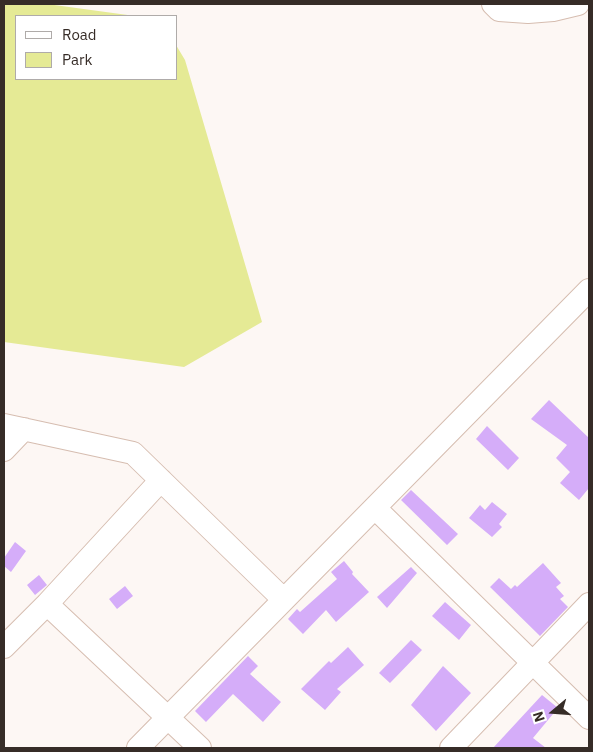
<!DOCTYPE html>
<style>
body{margin:0}
#map{position:relative;width:593px;height:752px;overflow:hidden;background:#fdf7f4;font-family:"IBM Plex Sans",sans-serif}
canvas{display:block}
.frame{position:absolute;inset:0;border:5px solid #362c27;pointer-events:none}
.legend{position:absolute;left:15px;top:15px;width:162px;height:65px;box-sizing:border-box;background:#fff;border:1px solid #afaba9;margin:0;padding:6px 9px;list-style:none;font-size:15px;color:#362c27}
.legend li{display:flex;align-items:center;gap:10px;height:25px}
.legend b{width:25px;border:1px solid #afaba9}
.north{position:absolute;left:528px;top:687px;width:50px;height:50px;-webkit-text-stroke:4px #fff;paint-order:stroke;rotate:252deg;font-size:14px;font-weight:700;line-height:20px;text-align:center;color:#362c27}
.north::after{content:'';display:block;margin:auto;width:18px;height:22px;background:#362c27;clip-path:polygon(50% 0,100% 100%,50% 72%,0 100%)}
</style>
<div id="map">
<canvas width="593" height="752"></canvas>
<div class="frame"></div>
<ul class="legend">
<li><b style="height:6px;background:#fff"></b>Road</li>
<li><b style="height:14px;background:#e5ea95"></b>Park</li>
</ul>
<div class="north">N</div>
</div>
<script>
const g = document.querySelector('canvas').getContext('2d');
g.lineJoin = 'round';
function fill(path, color) { g.fillStyle = color; g.fill(path, 'evenodd'); }
const toPath = rows => new Path2D(rows.map(r => 'M' + r).join(''));
function stroke(path, color, width, dash) { g.strokeStyle = color; g.lineWidth = width; g.lineCap = dash ? 'butt' : 'round'; g.setLineDash(dash || []); g.stroke(path); }
fill(toPath([
 [4,4,47,4,135,16,16,16,16,79,176,79,176,45,185,60,262,322,184,367,4,342]
]), '#e5ea95');
fill(toPath([
 [549,400,589,438,589,488,579,500,560,483,570,472,556,458,567,445,531,419],
 [487,426,519,458,508,470,476,439],
 [411,490,458,534,447,545,401,500],
 [492,502,507,514,499,524,502,527,492,537,469,518,480,505,485,510],
 [15,542,26,551,11,572,4,566,4,558],
 [344,561,353,572,352,574,369,592,336,622,326,610,303,634,288,619,297,609,300,612,337,579,331,572],
 [543,563,561,583,556,587,564,596,560,599,568,607,540,636,490,587,499,578,511,589,515,585,517,587],
 [411,567,417,573,387,608,377,597],
 [39,575,47,585,35,595,27,585],
 [125,586,133,596,117,609,109,599],
 [445,602,471,625,459,640,432,616],
 [411,640,422,650,390,683,379,673],
 [348,647,364,665,337,689,341,692,325,710,301,689,329,661,331,663],
 [248,656,258,666,250,674,281,702,263,722,233,694,206,722,195,711],
 [443,666,471,693,436,731,411,705],
 [542,695,558,708,533,738,546,748,493,748]
]), '#d5adf9');
const minor = toPath([
 [493,4,499,10,528,12,553,10,578,4],
 [4,425,133,453,283,599],
 [4,450,24,429],
 [375,508,589,718],
 [47,604,200,748],
 [4,647,47,604,161,480],
 [138,748,589,290],
 [451,748,589,604]
]);
stroke(minor, '#d6bdb0', 24);
stroke(minor, '#fff', 22);
</script>
